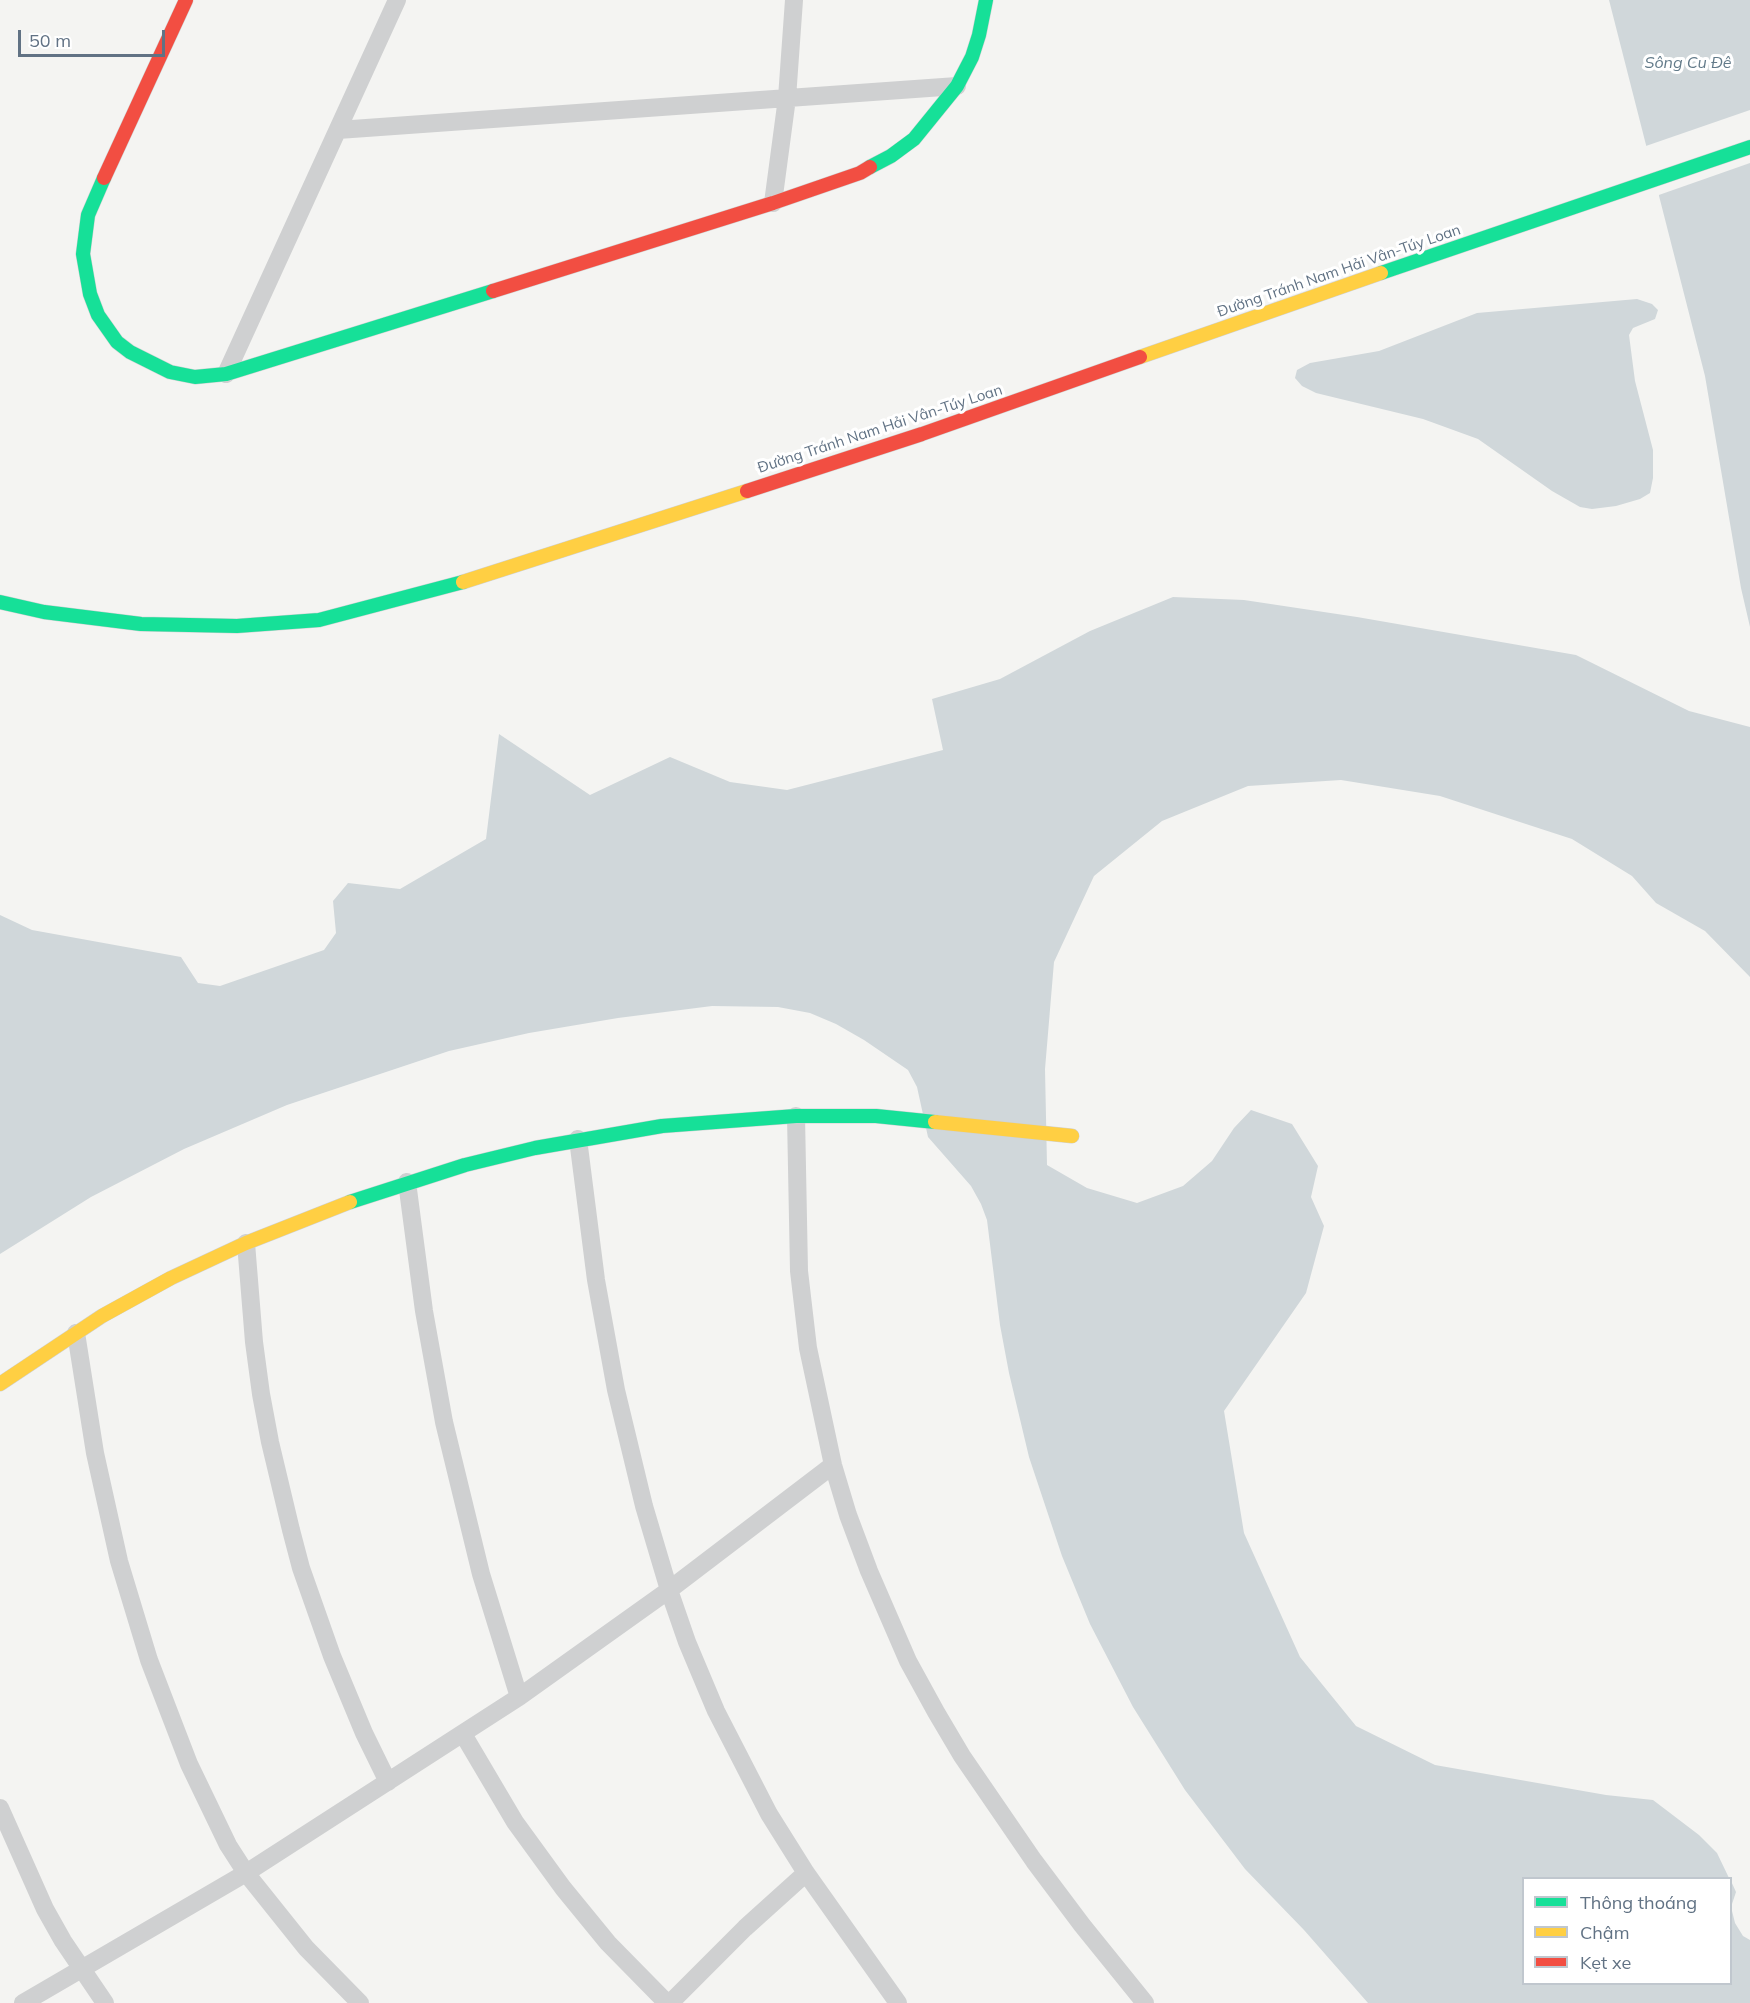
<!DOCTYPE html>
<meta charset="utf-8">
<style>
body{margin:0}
#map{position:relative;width:1750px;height:2003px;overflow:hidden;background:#f4f4f2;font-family:Mulish,sans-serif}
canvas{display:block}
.legend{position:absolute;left:1522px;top:1877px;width:210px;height:108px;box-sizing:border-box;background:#fff;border:2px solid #c0c7ce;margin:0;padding:8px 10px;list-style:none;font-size:18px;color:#617284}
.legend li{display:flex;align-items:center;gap:12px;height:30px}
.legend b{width:30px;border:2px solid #c0c7ce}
.scale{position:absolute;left:18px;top:30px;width:147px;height:27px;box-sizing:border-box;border:3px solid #617284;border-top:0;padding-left:8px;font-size:18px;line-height:21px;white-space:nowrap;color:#617284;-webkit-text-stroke:4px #fff;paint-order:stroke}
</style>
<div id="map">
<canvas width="1750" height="2003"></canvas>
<ul class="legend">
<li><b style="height:8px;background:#16e098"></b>Thông thoáng</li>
<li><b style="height:8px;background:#ffcf43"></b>Chậm</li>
<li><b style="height:8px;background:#f24e42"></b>Kẹt xe</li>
</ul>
<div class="scale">50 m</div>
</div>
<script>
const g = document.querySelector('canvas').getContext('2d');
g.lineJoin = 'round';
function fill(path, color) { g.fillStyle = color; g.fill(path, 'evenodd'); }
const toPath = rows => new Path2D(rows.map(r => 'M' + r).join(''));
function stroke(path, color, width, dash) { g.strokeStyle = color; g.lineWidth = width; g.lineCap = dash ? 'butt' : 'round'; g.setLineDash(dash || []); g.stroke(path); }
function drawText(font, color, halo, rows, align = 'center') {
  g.font = font + ' Mulish,sans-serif'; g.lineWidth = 6; g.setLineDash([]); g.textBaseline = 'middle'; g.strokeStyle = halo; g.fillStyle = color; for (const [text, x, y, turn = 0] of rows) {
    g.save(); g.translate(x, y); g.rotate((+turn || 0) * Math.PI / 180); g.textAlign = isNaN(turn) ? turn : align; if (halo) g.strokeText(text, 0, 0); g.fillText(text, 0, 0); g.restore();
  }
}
fill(toPath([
 [1609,0,1750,0,1750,627,1741,588,1705,376],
 [1637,299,1652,304,1658,310,1655,319,1633,328,1629,335,1635,381,1653,450,1653,478,1650,493,1640,499,1616,506,1592,509,1580,507,1552,491,1478,439,1423,419,1316,393,1302,386,1295,378,1297,370,1310,363,1379,351,1477,313],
 [1173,597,1244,600,1357,617,1576,655,1689,711,1750,727,1750,977,1705,931,1656,903,1632,876,1572,839,1440,796,1341,780,1248,786,1162,821,1094,876,1054,962,1045,1069,1047,1165,1087,1188,1137,1203,1183,1186,1212,1161,1234,1128,1251,1110,1292,1124,1318,1166,1311,1197,1324,1226,1306,1293,1224,1411,1244,1533,1300,1657,1356,1726,1435,1765,1606,1795,1653,1800,1699,1835,1717,1853,1729,1878,1524,1878,1524,1984,1730,1984,1731,1881,1736,1892,1731,1907,1735,1923,1743,1936,1750,1940,1750,2003,1368,2003,1304,1930,1245,1869,1185,1790,1133,1707,1090,1624,1062,1556,1029,1457,1009,1373,1000,1325,987,1220,981,1204,971,1186,928,1137,917,1087,908,1070,864,1040,836,1024,810,1013,778,1007,712,1006,618,1018,529,1033,449,1051,287,1105,184,1149,91,1197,0,1254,0,915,32,930,181,957,198,983,220,986,324,950,336,933,333,901,348,883,400,889,486,839,499,734,590,795,670,757,730,782,787,790,943,750,932,699,1000,679,1090,631]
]), '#d0d7da');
fill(toPath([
 [1750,110,1750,163,1656,196,1643,147]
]), '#f4f4f2');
const fast = toPath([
 [870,167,891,156,914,139,957,86,972,57,979,35,986,0],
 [104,178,88,215,83,254,90,294,98,315,117,342,130,352,170,372,195,377,226,374,493,291],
 [1381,273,1750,147],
 [0,602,44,612,141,624,237,626,319,620,463,582],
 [350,1202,465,1165,535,1148,662,1126,796,1116,876,1116,935,1122]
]);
const slow = toPath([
 [1140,357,1381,273],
 [463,582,747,491],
 [935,1122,1072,1136],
 [0,1384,102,1316,171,1278,246,1243,350,1202]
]);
const jam = toPath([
 [104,178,186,0],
 [493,291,773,203,860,173,870,167],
 [747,491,922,434,1140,357]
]);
stroke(fast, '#cfd1d2', 15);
stroke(slow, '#cfd1d2', 15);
stroke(jam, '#cfd1d2', 15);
stroke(toPath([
 [338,130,957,86],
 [773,203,787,98,794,0],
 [226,374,397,0],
 [796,1116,799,1271,808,1348,833,1465,848,1515,869,1571,908,1661,936,1712,962,1756,1034,1861,1082,1925,1145,2003],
 [578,1139,596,1280,616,1390,644,1506,669,1590,687,1642,716,1711,769,1814,806,1873,898,2003],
 [407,1182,424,1311,444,1422,481,1574,519,1697],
 [246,1243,254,1342,261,1394,270,1442,291,1530,301,1568,332,1656,364,1733,388,1782],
 [76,1333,95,1453,119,1561,149,1660,189,1764,228,1845,246,1873,306,1948,360,2003],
 [463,1734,515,1822,563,1888,608,1943,667,2003],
 [0,1808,45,1909,63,1941,105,2003],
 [23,2003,246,1873,519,1697,669,1590,833,1465],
 [670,2003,745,1928,806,1873]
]), '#cfd0d1', 18);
stroke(fast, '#16e098', 14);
stroke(slow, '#ffcf43', 14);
stroke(jam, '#f24e42', 14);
drawText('15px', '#617284', '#fff', [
 ["Đường Tránh Nam Hải Vân-Túy Loan",1339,271,-19],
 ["Đường Tránh Nam Hải Vân-Túy Loan",880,429,-18]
]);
drawText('italic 16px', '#627a89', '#fff', [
 ["Sông Cu Đê",1688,63]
]);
</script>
